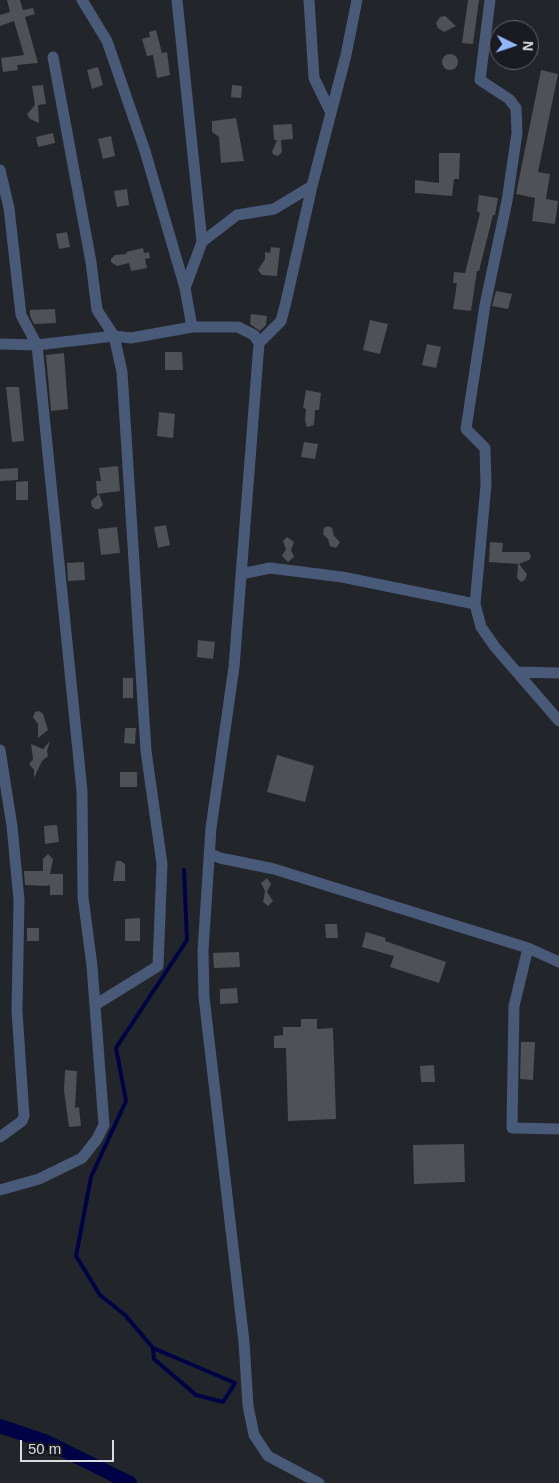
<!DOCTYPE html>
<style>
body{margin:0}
#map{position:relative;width:559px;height:1483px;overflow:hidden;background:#22252a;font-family:Helvetica,sans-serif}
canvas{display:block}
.north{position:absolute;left:489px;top:20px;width:50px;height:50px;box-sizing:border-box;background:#191b20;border:1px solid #66686c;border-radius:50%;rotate:94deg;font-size:14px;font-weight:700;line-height:20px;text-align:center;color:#dadcdf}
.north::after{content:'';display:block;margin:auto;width:18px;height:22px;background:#93b7fd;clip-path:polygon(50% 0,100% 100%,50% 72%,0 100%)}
.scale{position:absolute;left:20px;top:1440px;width:94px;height:22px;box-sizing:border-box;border:2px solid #dadcdf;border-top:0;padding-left:6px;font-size:15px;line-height:18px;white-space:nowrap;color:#dadcdf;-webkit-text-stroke:4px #191b20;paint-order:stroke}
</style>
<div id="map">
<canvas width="559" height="1483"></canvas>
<div class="north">N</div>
<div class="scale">50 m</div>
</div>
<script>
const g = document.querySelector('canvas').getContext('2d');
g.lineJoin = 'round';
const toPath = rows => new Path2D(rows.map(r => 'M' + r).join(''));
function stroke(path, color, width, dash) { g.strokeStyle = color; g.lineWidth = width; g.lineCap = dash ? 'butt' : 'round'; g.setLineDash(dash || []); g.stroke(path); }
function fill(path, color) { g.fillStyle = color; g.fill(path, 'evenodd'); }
stroke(toPath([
 [153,1348,154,1359,196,1395,223,1402,235,1383,153,1348,125,1315,100,1295,76,1256,91,1177,126,1101,116,1048,187,940,184,870]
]), '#000246', 4);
stroke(toPath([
 [0,1426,47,1442,130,1483]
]), '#000246', 14);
fill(toPath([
 [7,0,20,0,23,10,33,8,35,14,25,17,38,63,17,65,18,70,3,72,1,58,24,55,14,21,0,26,0,15,10,12],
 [468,0,479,0,473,44,462,43],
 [445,16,456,26,444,32,438,28,436,23,440,17],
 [156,30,162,53,167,52,170,75,157,78,153,55,147,56,142,39,150,37,149,32],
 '442 62a8 8 0 1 1 16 0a8 8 0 1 1-16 0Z',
 [98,67,103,85,92,89,87,70],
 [541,70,558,74,538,172,550,174,546,199,558,201,555,224,532,221,535,198,516,194],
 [43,85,46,104,38,105,39,123,30,119,27,114,35,105,32,86],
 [232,85,242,86,241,98,231,97],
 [236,118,244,161,221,163,219,137,212,132,212,121],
 [292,124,293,139,281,140,282,152,278,156,274,155,272,152,277,140,274,140,273,125],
 [53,133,55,143,38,147,36,137],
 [111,136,115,156,103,159,98,139],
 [439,153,460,153,459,179,454,179,452,196,415,193,415,180,439,183],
 [127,189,129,205,117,207,114,191],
 [479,195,498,198,495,215,493,215,479,271,477,271,471,311,453,309,457,283,453,283,454,272,465,273,480,213,477,211],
 [67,232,70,247,59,249,56,234],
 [271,247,280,248,277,276,262,275,258,270,265,259,265,252,270,253],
 [143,248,144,253,149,252,150,258,145,259,147,268,131,271,129,263,117,266,111,262,111,259,115,255,127,254,126,252],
 [496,291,512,294,508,309,492,306],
 [55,309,56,323,34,324,30,316,30,310],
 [251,314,267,316,266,325,260,331,250,324],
 [370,320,388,324,380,354,363,350],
 [427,344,441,347,436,368,422,365],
 [165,352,182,352,183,370,165,370],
 [64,353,68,409,51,411,46,355],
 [6,387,19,387,24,441,12,442],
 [306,390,321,393,319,410,315,410,314,425,307,427,305,421,306,409,303,408],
 [159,412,175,414,173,438,157,436],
 [304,442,318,444,315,459,301,457],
 [118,466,120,491,97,494,96,481,101,481,99,468],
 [18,468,18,480,0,481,0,469],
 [28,481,28,500,16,500,16,482],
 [99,494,103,505,99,509,95,509,92,507,91,501],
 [166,525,170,545,158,548,154,527],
 [328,526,332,528,334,536,340,542,336,548,330,546,328,539,323,534,324,528],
 [117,527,120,553,101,555,98,529],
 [287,537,294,542,291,550,294,557,288,562,282,556,286,549,283,541],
 [490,542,503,543,502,552,529,552,531,557,529,560,519,564,527,574,525,580,521,582,517,578,518,564,489,562],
 [84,562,85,580,68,581,67,563],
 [198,640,215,642,213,659,197,657],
 [123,678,133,678,133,698,123,698],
 [39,711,43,714,48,730,38,738,38,724,33,717,35,712],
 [125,728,136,728,135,744,124,743],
 [50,741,47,751,48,756,42,761,34,778,34,770,29,764,33,759,31,744,43,749],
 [277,755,314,766,305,802,267,792],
 [120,772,137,772,137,787,120,787],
 [57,825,59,842,45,844,44,826],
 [48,854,53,859,50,874,63,874,63,895,50,895,50,885,48,886,25,885,24,871,43,871,43,859],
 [116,861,121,861,125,864,125,881,113,881],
 [267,878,271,884,267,892,273,901,268,906,263,902,265,891,261,883],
 [140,918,140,941,125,941,125,919],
 [325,924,337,924,338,938,326,938],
 [27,928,39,928,39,941,27,941],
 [366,932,386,938,385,941,446,962,439,983,390,967,394,956,362,947],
 [239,952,240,967,214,968,213,953],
 [237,988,238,1003,220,1004,220,989],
 [301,1019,317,1019,317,1029,333,1028,336,1119,288,1121,286,1048,274,1048,274,1036,283,1035,283,1027,301,1027],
 [521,1042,535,1042,533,1080,520,1079],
 [434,1065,435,1082,421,1082,420,1066],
 [65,1070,77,1071,75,1108,79,1107,81,1126,69,1127,64,1091],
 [464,1144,465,1182,414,1184,413,1145]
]), '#4e5156');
stroke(toPath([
 [82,0,107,41,145,151,185,288,192,327,238,327,254,335,259,343,234,667,211,828,203,951,204,997,244,1342,248,1406,254,1435,268,1456,319,1483],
 [177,0,202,242,185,288],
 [309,0,314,78,330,111],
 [490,0,480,80,509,99,516,108,517,133,507,201,485,305,466,429,485,448,486,485,475,604,481,627,495,647,559,721],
 [53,57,91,262,97,310,114,336,122,372,146,751,162,864,158,966,95,1005],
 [0,170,9,208,21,315,37,345,82,791,83,897,92,966,104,1125,97,1139,82,1158,39,1179,0,1190],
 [202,242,237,215,274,209,312,186],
 [259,343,281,321,286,302,312,186,346,55,357,0],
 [0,344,37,345,114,336,131,338,192,327],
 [241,574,270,568,342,577,475,604],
 [518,672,559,673],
 [0,750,12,826,19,900,17,1011,24,1116,22,1121,0,1137],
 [211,854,220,858,274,869,528,948,559,962],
 [528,948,514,1006,512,1128,559,1129]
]), '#495978', 11);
</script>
